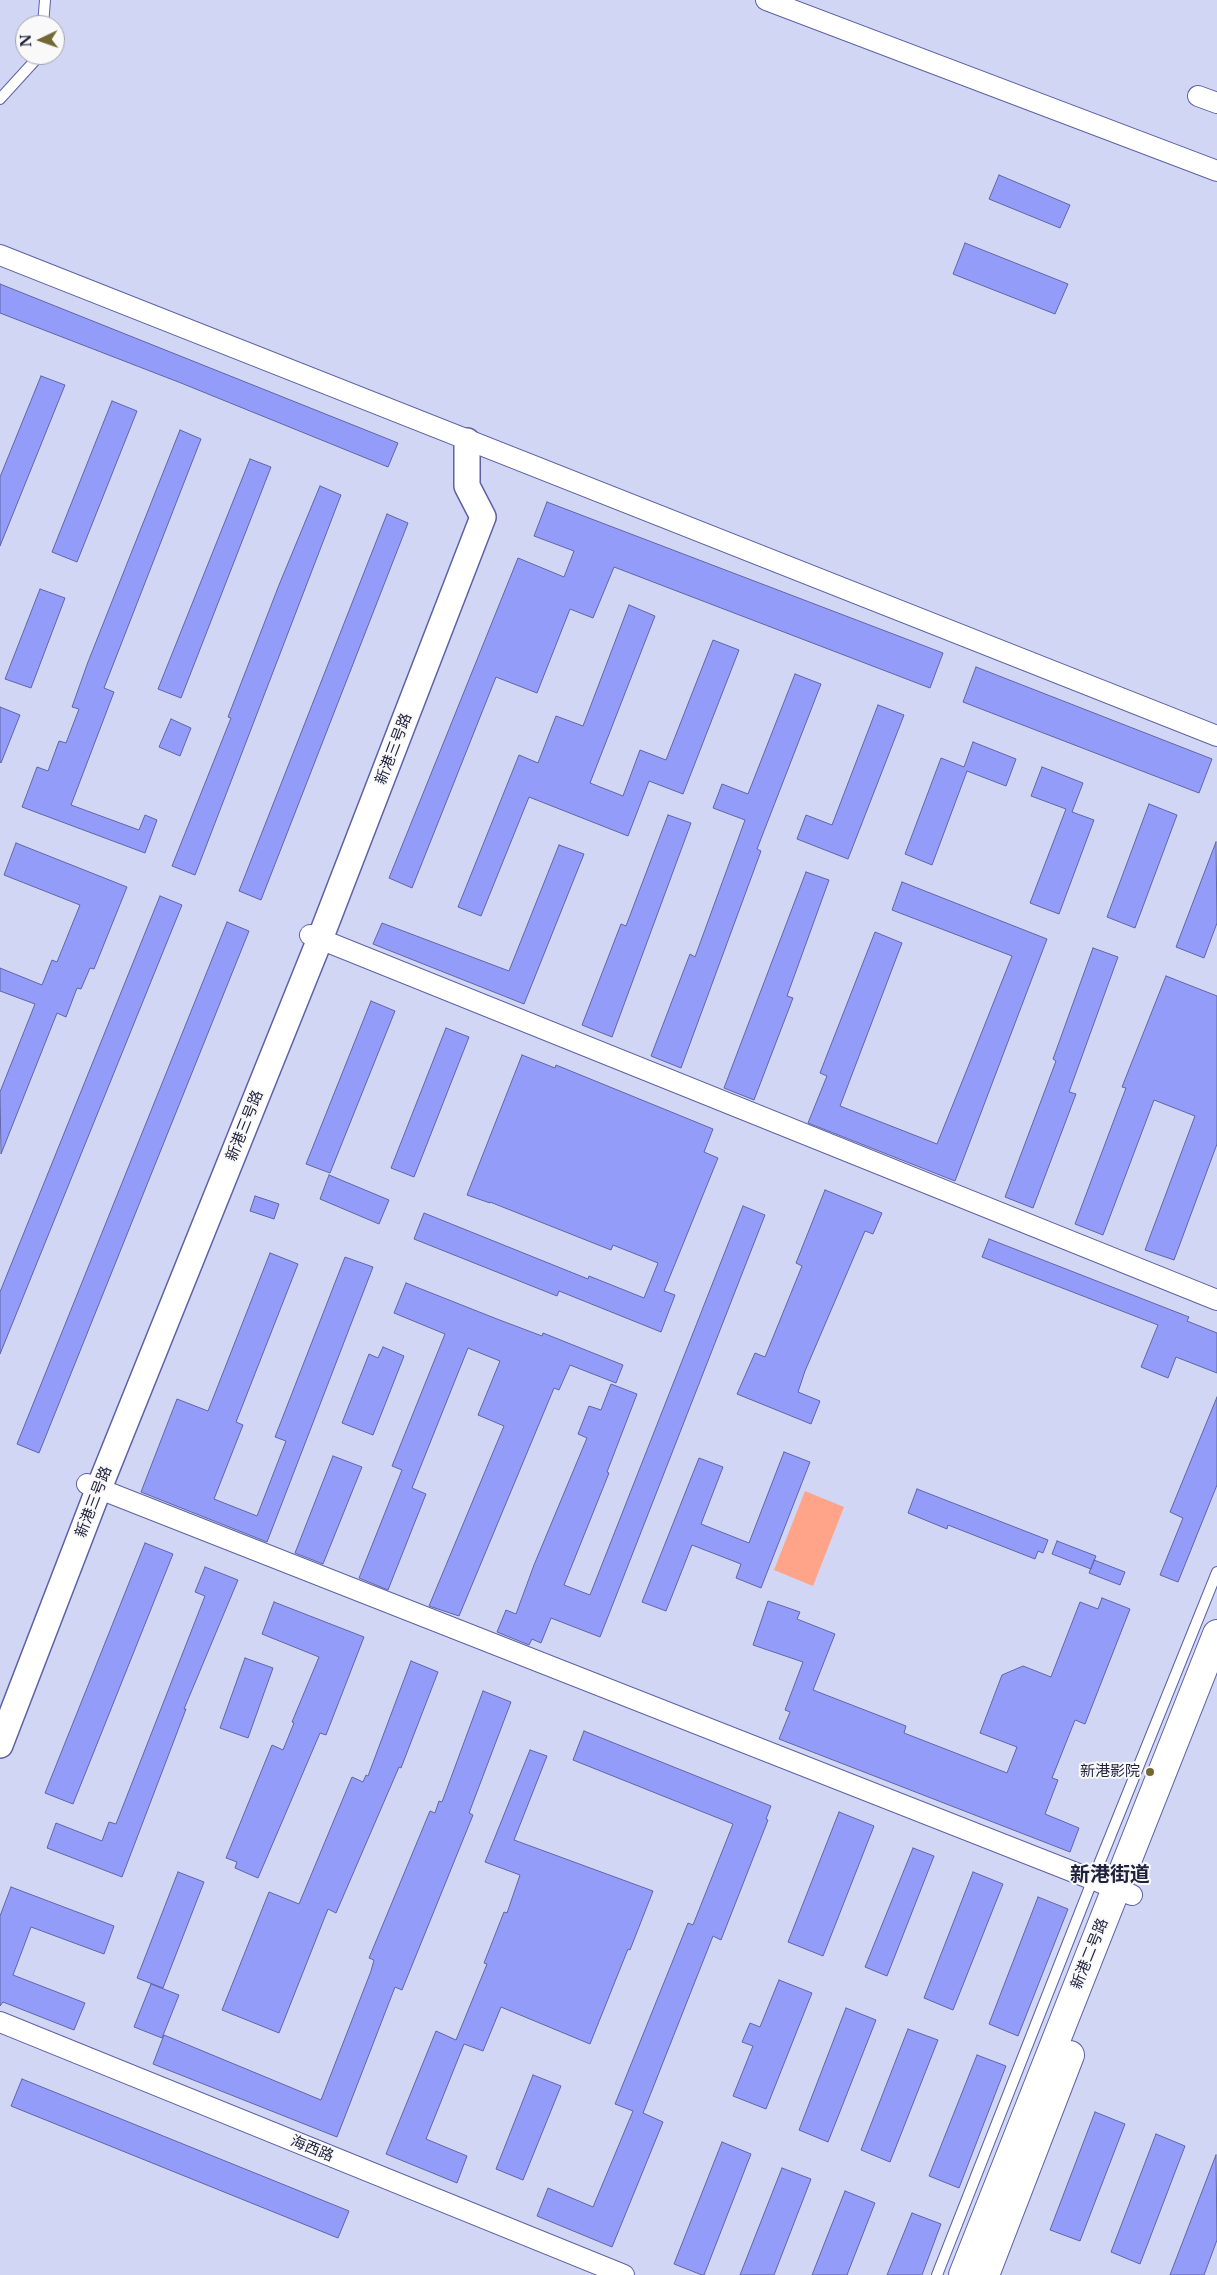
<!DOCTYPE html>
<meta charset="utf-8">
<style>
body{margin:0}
#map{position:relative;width:1217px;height:2275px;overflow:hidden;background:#d1d6f5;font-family:"Libre Baskerville",serif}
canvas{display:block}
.north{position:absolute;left:15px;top:15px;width:50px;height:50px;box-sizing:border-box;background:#f9f9f9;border:1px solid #a2a3ae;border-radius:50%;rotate:267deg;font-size:14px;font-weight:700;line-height:20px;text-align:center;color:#1f213d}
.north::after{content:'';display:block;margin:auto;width:18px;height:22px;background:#726834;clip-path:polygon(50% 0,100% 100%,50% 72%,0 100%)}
</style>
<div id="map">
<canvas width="1217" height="2275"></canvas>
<div class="north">N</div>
</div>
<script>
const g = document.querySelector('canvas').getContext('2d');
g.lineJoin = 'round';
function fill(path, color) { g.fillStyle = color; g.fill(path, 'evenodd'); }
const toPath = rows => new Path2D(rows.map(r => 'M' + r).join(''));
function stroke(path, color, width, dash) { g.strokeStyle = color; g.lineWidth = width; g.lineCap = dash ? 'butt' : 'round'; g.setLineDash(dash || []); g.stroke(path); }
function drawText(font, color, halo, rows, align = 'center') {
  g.font = font + ' "Libre Baskerville","Noto Sans SC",serif'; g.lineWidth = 4; g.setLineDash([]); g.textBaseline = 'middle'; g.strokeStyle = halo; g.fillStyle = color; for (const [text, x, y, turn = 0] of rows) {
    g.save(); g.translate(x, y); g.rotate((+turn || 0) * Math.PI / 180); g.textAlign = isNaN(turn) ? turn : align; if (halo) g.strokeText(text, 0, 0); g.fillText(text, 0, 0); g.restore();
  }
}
fill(toPath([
 [805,1491,844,1507,813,1586,774,1570]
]), '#ffa488');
const building = toPath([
 [999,175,1070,205,1060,228,989,199,999,175],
 [965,243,1068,284,1055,314,953,274,965,243],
 [0,284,398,443,388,467,181,383,0,313,0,284],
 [41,376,65,385,0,546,0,477,41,376],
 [112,401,137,411,77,562,52,552,112,401],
 [180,430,201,439,104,688,114,692,71,805,139,830,145,815,157,820,145,853,22,807,37,767,48,771,59,741,66,743,79,709,72,707,88,662,180,430],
 [250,459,271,467,181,698,158,689,250,459],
 [320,486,341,495,195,875,172,866,231,718,228,717,279,585,320,486],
 [547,502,943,653,930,688,614,567,593,618,570,609,537,693,496,677,412,888,389,878,518,558,564,577,574,551,534,536,547,502],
 [387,514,408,523,261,900,239,891,387,514],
 [40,589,65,598,31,688,5,679,40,589],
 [629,605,655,616,590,783,623,796,640,750,666,760,713,640,739,650,683,794,649,781,628,836,529,797,481,916,458,907,519,755,538,763,556,716,583,726,629,605],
 [976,667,1212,759,1199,793,963,702,976,667],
 [795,674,821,684,757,849,761,851,681,1068,651,1056,690,954,695,957,745,820,713,808,722,784,748,794,795,674],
 [878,705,904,715,848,859,797,839,806,815,832,825,878,705],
 [0,707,20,715,1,763,0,762,0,707],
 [171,719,191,728,180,756,159,747,171,719],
 [973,742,1016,759,1006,786,967,771,932,865,905,854,941,758,964,767,973,742],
 [1042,767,1083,783,1072,812,1094,820,1059,914,1030,903,1066,809,1031,796,1042,767],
 [1149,804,1177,815,1135,928,1107,917,1149,804],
 [668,815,691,823,612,1037,582,1025,621,924,626,926,668,815],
 [1216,842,1217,923,1204,958,1176,947,1216,842],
 [16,843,127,887,94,969,90,968,81,989,77,988,66,1017,57,1013,1,1154,0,1092,35,1004,0,991,0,968,42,985,52,960,57,962,80,905,4,875,16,843],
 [559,845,584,854,524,1004,373,944,382,923,509,971,559,845],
 [806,872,829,880,787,996,793,998,754,1100,724,1088,806,872],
 [902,882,1047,939,955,1181,808,1123,827,1076,820,1073,875,932,902,943,840,1106,937,1144,970,1062,1012,956,892,910,902,882],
 [160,896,182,905,0,1354,0,1292,160,896],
 [227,922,249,931,39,1453,17,1444,227,922],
 [1093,948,1118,957,1069,1092,1076,1094,1033,1208,1005,1197,1056,1061,1053,1059,1093,948],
 [1166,976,1217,996,1217,1144,1174,1260,1145,1250,1195,1116,1154,1100,1103,1235,1075,1224,1126,1088,1122,1087,1166,976],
 [371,1001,395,1011,330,1173,306,1164,371,1001],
 [446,1028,469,1037,414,1177,391,1168,446,1028],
 [522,1055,555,1068,556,1065,713,1129,704,1152,718,1158,664,1291,675,1295,661,1332,559,1291,557,1296,414,1239,424,1213,588,1279,589,1276,644,1298,658,1263,613,1245,611,1250,490,1202,490,1203,467,1195,522,1055],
 [329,1175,389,1200,379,1224,320,1199,329,1175],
 [825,1190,882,1213,873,1234,865,1231,805,1371,798,1392,820,1401,811,1424,737,1394,755,1353,765,1357,802,1266,796,1263,825,1190],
 [255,1196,279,1204,274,1219,250,1211,255,1196],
 [743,1206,765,1215,600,1637,551,1618,541,1643,532,1639,529,1645,497,1632,506,1610,516,1614,534,1565,587,1438,578,1434,589,1406,601,1410,611,1384,637,1394,607,1472,609,1473,564,1585,590,1595,743,1206],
 [989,1239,1189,1317,1187,1321,1217,1333,1217,1373,1176,1357,1168,1378,1141,1367,1158,1325,982,1257,989,1239],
 [270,1253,298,1264,236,1422,243,1425,214,1499,257,1516,286,1441,275,1437,345,1257,373,1267,267,1542,141,1492,177,1399,208,1411,270,1253],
 [406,1283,497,1319,542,1336,543,1333,623,1365,616,1383,570,1365,559,1390,554,1388,459,1616,429,1606,504,1426,478,1415,500,1361,468,1348,412,1488,426,1494,388,1590,359,1578,402,1470,392,1466,445,1334,394,1313,406,1283],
 [383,1347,404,1356,373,1435,342,1423,369,1354,378,1358,383,1347],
 [1217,1397,1217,1485,1178,1582,1160,1575,1183,1518,1170,1512,1217,1397],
 [784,1452,810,1462,761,1588,736,1578,741,1564,692,1545,666,1611,642,1602,699,1458,723,1467,701,1524,749,1543,784,1452],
 [333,1456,362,1467,323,1564,295,1553,333,1456],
 [917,1489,1048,1540,1043,1553,1038,1551,1035,1559,948,1525,947,1529,908,1513,917,1489],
 [1057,1541,1096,1556,1091,1569,1052,1554,1057,1541],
 [145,1543,173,1554,73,1804,45,1793,145,1543],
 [1094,1560,1125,1572,1120,1585,1089,1573,1094,1560],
 [205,1567,238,1580,184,1709,186,1709,122,1877,47,1848,56,1823,102,1841,109,1822,116,1824,205,1596,195,1592,205,1567],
 [1102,1598,1130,1609,1085,1724,1075,1720,1052,1778,1058,1780,1045,1814,1079,1828,1070,1852,779,1739,790,1712,785,1710,803,1662,753,1645,768,1601,800,1612,797,1619,835,1634,813,1690,906,1726,904,1733,1007,1773,1017,1747,980,1733,1002,1675,1023,1666,1051,1677,1080,1602,1098,1609,1102,1598],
 [274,1602,364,1637,326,1735,320,1733,258,1878,235,1868,237,1862,226,1858,272,1745,283,1750,294,1723,292,1722,319,1657,262,1634,274,1602],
 [245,1658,273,1668,248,1738,220,1728,245,1658],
 [411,1661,438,1672,401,1768,399,1767,336,1913,328,1909,279,2033,222,2010,269,1892,299,1904,352,1777,363,1782,366,1775,368,1776,411,1661],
 [483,1691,511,1702,469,1813,473,1815,402,1990,395,1987,337,2137,153,2064,164,2035,321,2100,371,1971,374,1960,369,1958,430,1811,435,1813,439,1801,442,1802,483,1691],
 [584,1731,771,1806,766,1819,768,1820,721,1940,713,1936,643,2113,663,2122,612,2247,537,2216,548,2188,593,2207,633,2111,615,2104,688,1923,693,1925,733,1824,573,1760,584,1731],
 [530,1750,547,1756,514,1840,653,1891,630,1950,628,1949,590,2044,501,2007,483,2051,464,2044,426,2139,467,2156,457,2183,386,2154,436,2031,456,2040,487,1964,484,1963,504,1912,507,1913,520,1875,485,1862,530,1750],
 [839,1812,874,1826,823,1956,788,1942,839,1812],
 [913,1848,934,1856,887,1976,865,1967,913,1848],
 [178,1872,204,1882,163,1988,137,1978,178,1872],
 [973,1872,1003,1884,953,2010,924,1998,973,1872],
 [11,1887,114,1926,104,1954,31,1927,13,1975,85,2003,74,2030,3,2002,0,2006,0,1916,11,1887],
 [1038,1897,1068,1909,1018,2036,989,2024,1038,1897],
 [779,1980,812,1993,766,2109,733,2096,753,2046,742,2042,750,2023,760,2027,779,1980],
 [151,1984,179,1995,162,2038,134,2027,151,1984],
 [846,2008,876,2020,828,2142,799,2130,846,2008],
 [908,2029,938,2040,890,2162,861,2150,908,2029],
 [977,2055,1006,2066,959,2188,929,2176,977,2055],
 [533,2075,561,2086,523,2180,496,2169,533,2075],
 [22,2079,349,2211,338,2238,11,2106,22,2079],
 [1095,2112,1125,2124,1080,2241,1050,2230,1095,2112],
 [1156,2134,1185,2146,1140,2264,1111,2252,1156,2134],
 [722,2142,751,2154,704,2275,702,2275,674,2264,722,2142],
 [1216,2155,1217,2240,1204,2275,1170,2275,1216,2155],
 [782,2168,811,2179,774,2275,740,2275,782,2168],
 [845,2191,875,2203,847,2275,812,2275,845,2191],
 [912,2213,941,2224,922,2275,887,2275,912,2213]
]);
fill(building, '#939df9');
stroke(building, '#5f65a8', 1);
const service = toPath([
 [43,25,45,0],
 [0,99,40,55],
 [937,2275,1093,1879,1217,1572]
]);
const minor = toPath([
 [766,0,1217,171],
 [1198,96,1217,103],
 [0,255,1217,736],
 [310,935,1217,1300],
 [87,1484,1132,1895],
 [0,2022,624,2275]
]);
const tertiary = toPath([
 [0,1745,99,1488,320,939,483,517,467,486,467,441]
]);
const primary = toPath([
 [963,2275,1217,1634],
 [985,2275,1070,2055]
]);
stroke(service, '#5c62a5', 12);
stroke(minor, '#5c62a5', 22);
stroke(tertiary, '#5c62a5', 28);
stroke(primary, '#5c62a5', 30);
stroke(service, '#fff', 10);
stroke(minor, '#fff', 20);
stroke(tertiary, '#fff', 25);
stroke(primary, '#fff', 28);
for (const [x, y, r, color] of [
 [1150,1772,5,"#726834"]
]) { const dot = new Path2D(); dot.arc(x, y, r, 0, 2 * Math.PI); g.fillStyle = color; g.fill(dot); stroke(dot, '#f9f9f9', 2); }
drawText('15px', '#1f213d', '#f9f9f9', [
 ["新港三号路",394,749,-69],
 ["新港三号路",245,1126,-68],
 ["新港三号路",94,1502,-69],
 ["新港二号路",1090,1954,-68],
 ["海西路",312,2149,22]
]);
drawText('15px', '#1f213d', '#f9f9f9', [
 ["新港影院",1140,1772]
], 'right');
drawText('bold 20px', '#1f213d', '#f9f9f9', [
 ["新港街道",1110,1875]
]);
</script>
